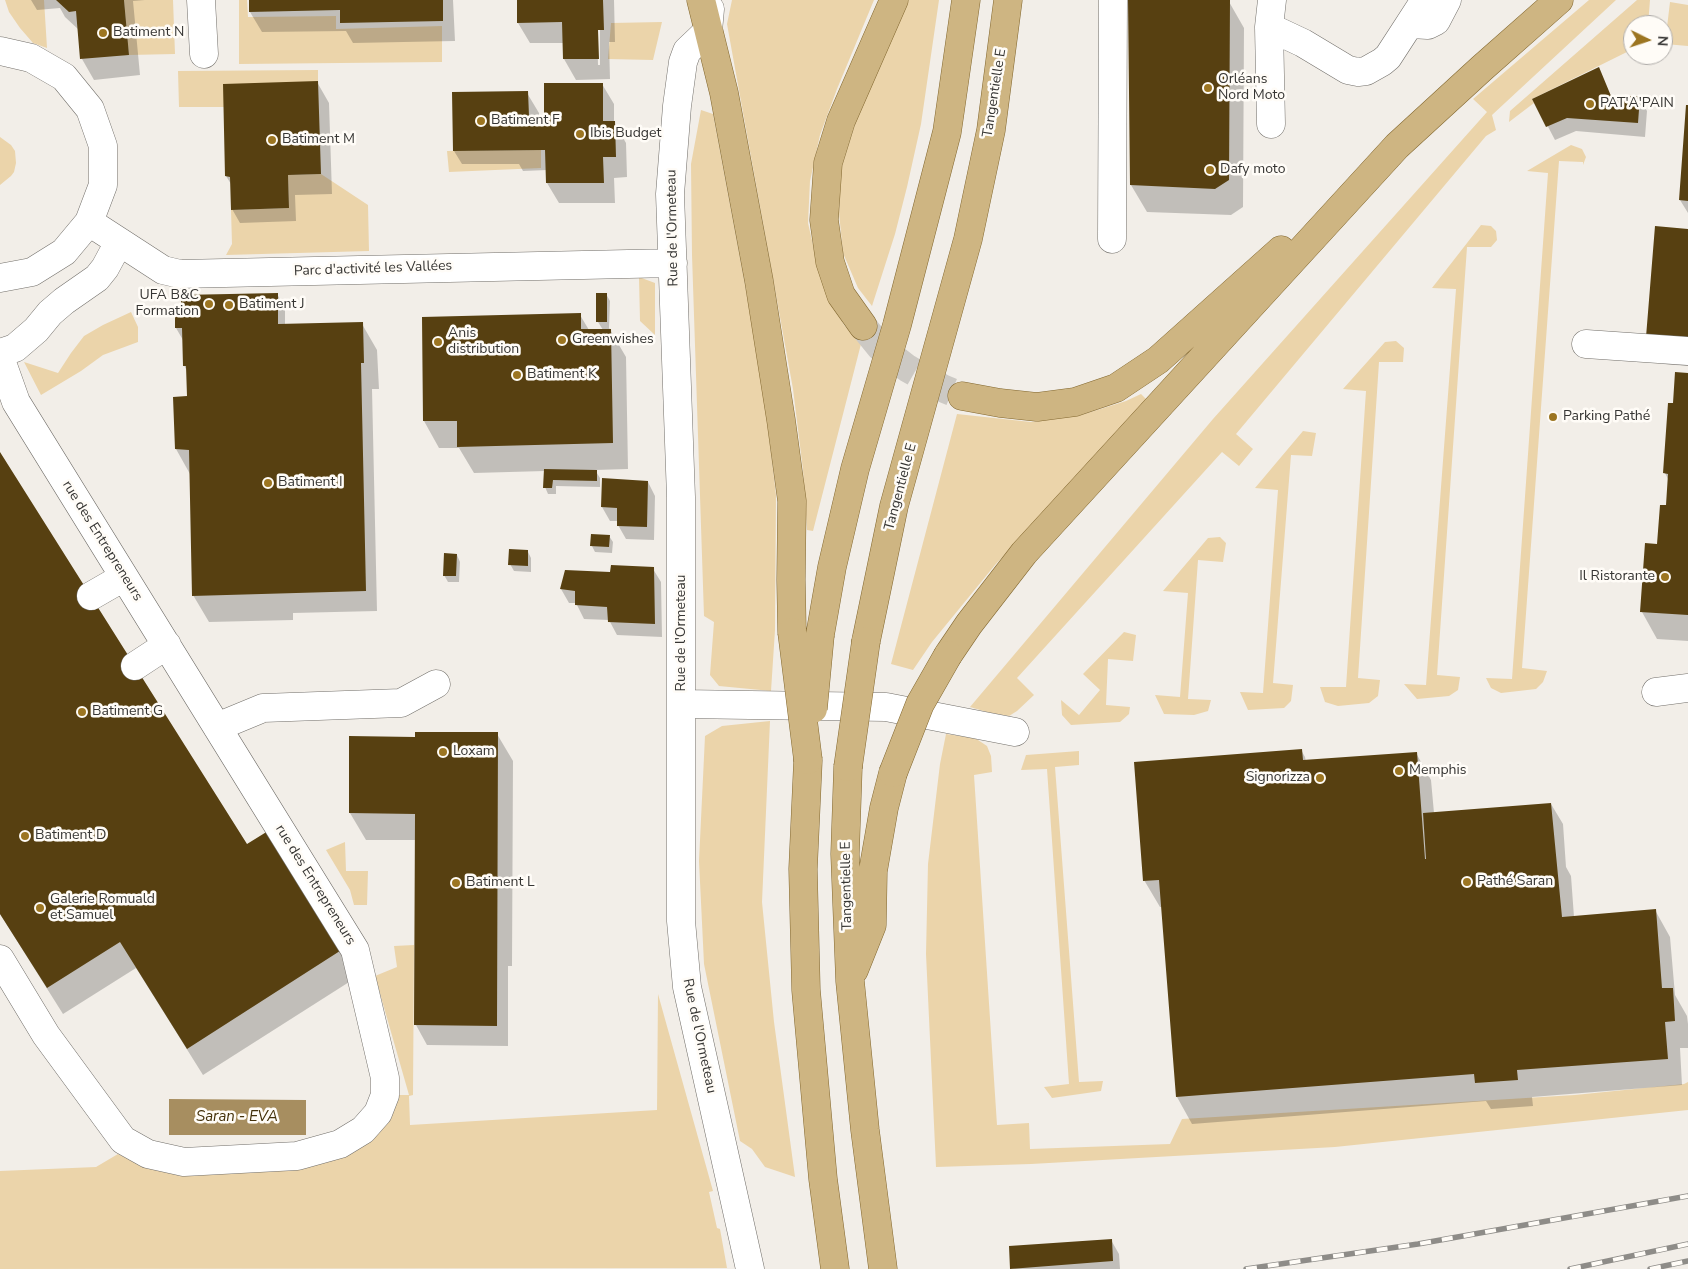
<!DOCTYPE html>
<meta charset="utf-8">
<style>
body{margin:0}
#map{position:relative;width:1688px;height:1269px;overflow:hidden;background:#f2eee8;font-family:"Nunito Sans",sans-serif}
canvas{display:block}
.north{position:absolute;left:1623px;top:15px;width:50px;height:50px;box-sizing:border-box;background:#fffcf7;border:1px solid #afaca9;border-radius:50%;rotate:94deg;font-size:14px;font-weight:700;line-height:20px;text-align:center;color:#363533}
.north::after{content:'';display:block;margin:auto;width:18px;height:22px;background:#9c7521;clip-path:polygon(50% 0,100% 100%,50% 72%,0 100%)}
</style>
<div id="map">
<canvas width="1688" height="1269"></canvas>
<div class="north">N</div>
</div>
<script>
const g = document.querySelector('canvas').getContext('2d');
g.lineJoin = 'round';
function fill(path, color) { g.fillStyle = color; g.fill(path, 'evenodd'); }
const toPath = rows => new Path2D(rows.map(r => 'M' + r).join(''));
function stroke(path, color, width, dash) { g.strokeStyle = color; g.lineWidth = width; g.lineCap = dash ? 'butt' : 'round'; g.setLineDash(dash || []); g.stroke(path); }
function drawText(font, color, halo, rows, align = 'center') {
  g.font = font + ' "Nunito Sans",sans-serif'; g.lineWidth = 5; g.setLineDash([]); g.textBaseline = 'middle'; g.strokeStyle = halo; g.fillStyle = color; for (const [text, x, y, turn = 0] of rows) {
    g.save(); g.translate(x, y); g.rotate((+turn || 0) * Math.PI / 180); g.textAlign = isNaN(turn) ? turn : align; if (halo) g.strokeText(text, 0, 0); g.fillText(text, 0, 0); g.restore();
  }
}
fill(toPath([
 [5,0,44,0,47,48,33,43,20,28,9,12],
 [124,0,173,0,175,54,129,55],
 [239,0,247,0,248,17,336,16,336,29,442,26,442,62,239,64],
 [732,0,874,0,837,89,820,135,810,181,808,223,816,258,829,298,844,325,861,344,813,531,807,530,803,470,793,389,727,24],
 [905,0,939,0,921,124,907,187,895,234,872,306,858,288,843,253,839,213,841,169,861,105],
 [1589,0,1616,0,1492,115,1496,130,1486,136,1236,434,1253,449,1239,466,1222,452,1017,678,1034,695,1017,711,1009,716,990,713,970,707,1213,419,1487,112,1473,99],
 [1637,0,1650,0,1648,25,1633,25,1633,49,1532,99,1534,103,1509,122,1510,111],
 [1670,2,1688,5,1688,46,1665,44],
 [662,22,653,60,608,59,611,23],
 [318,70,318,81,224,107,179,107,178,71],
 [701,110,713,114,762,376,776,495,775,630,771,691,719,686,710,675,714,622,704,616,692,255,691,164],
 [0,137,11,145,15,151,16,163,14,172,11,176,0,185],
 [1571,145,1582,149,1586,157,1583,165,1583,162,1559,161,1522,668,1547,671,1543,682,1536,689,1501,693,1491,688,1486,678,1512,679,1548,173,1527,171],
 [541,150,541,168,449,172,447,151],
 [321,174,368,205,369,251,226,255,232,244,231,210,289,208,288,175],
 [1481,225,1491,226,1496,231,1497,240,1491,247,1467,247,1437,675,1460,677,1458,690,1449,696,1417,699,1404,684,1426,685,1456,289,1432,288],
 [639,277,655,283,655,335,640,321],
 [131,312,138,327,138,342,103,355,81,371,41,395,24,362,58,373,71,353,84,336,103,325],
 [1396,341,1404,348,1403,362,1379,362,1358,678,1380,680,1378,696,1369,703,1338,706,1325,702,1320,687,1346,687,1366,391,1343,389,1385,342],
 [1141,394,1149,402,995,565,932,642,913,670,891,664,957,414,1031,422,1081,415,1126,401],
 [1303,431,1316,433,1312,456,1291,455,1273,683,1293,685,1291,701,1284,708,1248,710,1240,692,1263,693,1278,490,1255,488],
 [1220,537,1226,543,1223,562,1198,560,1188,699,1211,700,1208,711,1194,715,1164,714,1155,695,1180,697,1188,593,1163,591,1208,538],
 [1124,632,1136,635,1133,661,1108,659,1106,705,1130,707,1129,714,1120,722,1071,725,1062,715,1061,700,1079,715,1100,690,1083,674],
 [770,721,762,902,774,1022,795,1177,765,1167,752,1149,740,1141,704,964,699,861,705,736,722,726],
 [946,734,975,738,987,746,991,756,992,772,974,775,997,1125,1029,1123,1030,1149,1170,1144,1182,1119,1575,1095,1684,1084,1688,1082,1688,1110,1335,1147,1031,1164,936,1167,926,954,928,864,940,764],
 [1079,751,1079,765,1055,767,1079,1082,1103,1081,1101,1091,1052,1098,1044,1087,1069,1084,1047,769,1021,770,1026,755],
 [345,842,346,871,368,871,367,905,354,905,350,890,326,850],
 [414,945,413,1095,409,1096,410,1125,657,1110,658,994,713,1191,709,1192,717,1228,720,1229,727,1268,0,1269,0,1171,96,1167,118,1154,144,1166,267,1171,390,1118,399,1095,409,1095,375,976,397,967,394,946]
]), '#ebd4aa');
fill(toPath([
 [169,1099,306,1100,306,1135,169,1135]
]), '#a78e60');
fill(toPath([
 [31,0,145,0,133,1,140,75,94,80,82,59,79,30,65,17,60,8,37,10],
 [250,0,453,0,455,41,353,43,346,31,262,32,250,12],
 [518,0,614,0,615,42,609,42,610,79,576,80,564,59,563,43,530,43,518,23],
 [597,25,600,30,600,65,598,65],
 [1129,0,1228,0,1244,28,1243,207,1231,215,1147,212,1131,185],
 [317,82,329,103,332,194,295,195,296,221,240,223,232,209,231,184,226,176],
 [602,84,614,104,614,122,626,143,627,177,614,178,615,203,559,203,547,183,547,170,523,171,519,164,462,164,454,151,527,93,539,113,539,117,546,117],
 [1611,97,1639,97,1647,111,1645,137,1576,131,1555,140,1534,100],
 [1688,107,1688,213,1680,200],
 [1688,230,1688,366,1663,364,1647,337],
 [277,294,285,308,285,326,362,324,377,350,379,389,372,389,377,611,293,613,293,620,209,622,193,595,190,474,176,449,189,398,187,371,184,365,183,340,176,328,182,316],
 [606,294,610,301,609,328,626,357,628,469,595,470,600,478,600,487,556,486,556,494,548,494,545,487,545,471,474,473,459,448,439,448,424,421,580,315,589,330,603,330,598,322],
 [1688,374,1688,641,1657,639,1642,612,1667,506,1669,481,1665,473,1674,405],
 [0,455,247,845,267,833,357,977,203,1075,136,968,63,1014,0,914],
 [603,480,648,482,655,496,654,540,626,539,618,525,618,521,610,521,602,507],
 [609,536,613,542,612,553,595,552,592,546],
 [528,552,531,558,531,572,514,571,510,564],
 [457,555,460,562,459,582,448,582,444,575],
 [653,569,661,582,662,637,617,635,609,620,584,619,576,603,569,603,561,589,611,573],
 [497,734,513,761,512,966,508,966,508,1046,427,1045,416,1025,416,840,366,840,350,813,351,738,417,738],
 [1301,750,1305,757,1306,762,1416,753,1431,780,1434,813,1551,804,1563,824,1566,867,1571,876,1574,917,1655,910,1670,937,1675,995,1687,1016,1688,1024,1688,1048,1680,1048,1682,1085,1532,1097,1533,1106,1491,1109,1486,1101,1192,1124,1177,1097,1162,907,1160,907,1144,880],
 [1111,1240,1119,1254,1120,1269,1012,1269]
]), '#0003');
fill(toPath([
 [56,0,124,0,129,55,80,59,76,11,69,12],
 [249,0,443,0,443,21,340,23,340,10,249,12],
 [517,0,603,0,604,30,598,30,599,59,563,59,562,22,517,23],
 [1128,0,1230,0,1229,180,1215,189,1130,185],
 [1599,67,1611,96,1640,96,1638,123,1567,118,1546,127,1532,99],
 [318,81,321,174,288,175,289,208,231,210,230,177,225,176,223,84],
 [544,83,603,83,603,121,615,121,616,157,603,157,604,183,546,183,545,150,453,151,452,92,528,91,529,116,544,116],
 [1686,105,1688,105,1688,201,1679,200],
 [1655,226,1688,229,1688,341,1646,337],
 [278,293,278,324,363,322,364,363,361,363,366,591,192,596,189,450,175,449,173,397,187,396,186,366,183,366,182,328,175,328,175,315,181,315,181,295],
 [596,293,607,293,607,322,596,322],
 [581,313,581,329,611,329,613,443,457,447,457,421,423,421,422,317],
 [1675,372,1688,373,1688,615,1640,612,1645,543,1657,544,1660,505,1666,505,1668,474,1663,473,1668,403,1673,403],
 [0,452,247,844,268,831,343,949,187,1049,120,942,47,988,0,914],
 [544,469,597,470,597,481,553,480,552,488,543,488],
 [602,478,648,481,647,527,617,526,617,508,601,507],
 [591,534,610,535,609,547,590,546],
 [509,549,528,550,528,566,508,565],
 [444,553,457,554,456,576,443,576],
 [611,565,654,567,655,624,608,622,607,607,575,605,575,591,560,589,565,570,610,572],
 [415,732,498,732,497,1026,414,1025,415,814,349,813,349,736,415,737],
 [1302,749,1303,760,1417,752,1425,859,1426,859,1423,813,1551,803,1562,917,1656,909,1662,988,1673,988,1675,1021,1665,1022,1668,1059,1517,1070,1518,1080,1475,1083,1474,1074,1176,1097,1159,880,1143,881,1134,762],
 [1112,1239,1113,1261,1010,1269,1009,1246]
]), '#574011');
stroke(toPath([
 [863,326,880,347,907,368,942,388,962,396]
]), '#ccc9c4', 28, [28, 14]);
const minor = toPath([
 [201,0,204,54],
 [710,9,708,31,687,51,683,62,677,106,670,194,681,497,681,921,687,987,750,1269],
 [1411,24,1428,25,1436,21,1447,0],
 [1269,27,1303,43,1348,70,1358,72,1366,71,1382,62,1388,57,1425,0],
 [0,51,31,58,64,77,90,109,103,146,103,185,89,222,64,252,32,272,0,278],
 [1271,124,1269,27,1272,0],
 [89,222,163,270,180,274,673,263],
 [1112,239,1113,0],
 [1586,344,1688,351],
 [0,353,15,348,36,330,50,313,64,301,97,278,105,268,119,242],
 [0,357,16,402,355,950,385,1078,385,1095,378,1113,363,1130,340,1144,297,1156,184,1162,148,1154,123,1140,46,1035,0,959],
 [91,596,124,577],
 [135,666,167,645],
 [1656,692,1688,688],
 [682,704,886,707,1015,732],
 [217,727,263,708,401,703,436,684]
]);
const major = toPath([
 [701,0,724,93,759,281,781,420,792,501,791,580,792,632],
 [863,326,841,295,830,262,824,220,828,163,841,121,894,0],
 [962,396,1000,403,1037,407,1075,402,1116,388,1158,360,1281,250],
 [820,635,832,567,855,469,897,325,947,132,966,0],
 [866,641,894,506,968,239,991,130,1008,0],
 [948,655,969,624,1024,553,1397,146,1482,68,1559,0],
 [808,760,803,869,806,990,823,1179,835,1269],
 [848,767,845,854,850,981,865,1130,883,1269],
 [854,970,872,925,873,871,884,808,893,773]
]);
stroke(minor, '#726f6a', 29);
stroke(major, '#836830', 29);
stroke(minor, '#fff', 28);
stroke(major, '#ceb582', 28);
const rail = toPath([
 [1246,1269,1418,1244,1688,1196],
 [1570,1269,1688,1244],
 [1650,1269,1688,1261]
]);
stroke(rail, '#8e8c88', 5.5);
stroke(rail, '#fffcf7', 4, [11]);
const majorBridge = toPath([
 [792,632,808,760],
 [813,709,820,635],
 [848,767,866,641],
 [893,773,920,704,948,655]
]);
stroke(majorBridge, '#836830', 29, []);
stroke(majorBridge, '#ceb582', 28);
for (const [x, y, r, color] of [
 [103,33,5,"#9c7521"],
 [1208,88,5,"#9c7521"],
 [1590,104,5,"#9c7521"],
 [481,121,5,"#9c7521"],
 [580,134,5,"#9c7521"],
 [272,140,5,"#9c7521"],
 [1210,170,5,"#9c7521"],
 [209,304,5,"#9c7521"],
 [229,305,5,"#9c7521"],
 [562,340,5,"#9c7521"],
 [438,342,5,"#9c7521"],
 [517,375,5,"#9c7521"],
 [1553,417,5,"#9c7521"],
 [268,483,5,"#9c7521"],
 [1665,577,5,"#9c7521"],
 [82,712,5,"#9c7521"],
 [443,752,5,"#9c7521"],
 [1399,771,5,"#9c7521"],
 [1320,778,5,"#9c7521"],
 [25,836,5,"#9c7521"],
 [1467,882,5,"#9c7521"],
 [456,883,5,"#9c7521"],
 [40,908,5,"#9c7521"]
]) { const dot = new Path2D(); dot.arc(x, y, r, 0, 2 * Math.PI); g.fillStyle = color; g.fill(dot); stroke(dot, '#fffcf7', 2); }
drawText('14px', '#363533', '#fffcf7', [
 ["Batiment N",113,33],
 ["Orléans",1218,80],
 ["Nord Moto",1218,96],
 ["PAT'A'PAIN",1600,104],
 ["Batiment F",491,121],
 ["Ibis Budget",590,134],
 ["Batiment M",282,140],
 ["Dafy moto",1220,170],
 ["UFA B&C",199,296,"right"],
 ["Formation",199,312,"right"],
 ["Batiment J",239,305],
 ["Anis",448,334],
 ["distribution",448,350],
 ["Greenwishes",572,340],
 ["Batiment K",527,375],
 ["Parking Pathé",1563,417],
 ["Batiment I",278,483],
 ["Il Ristorante",1655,577,"right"],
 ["Batiment G",92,712],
 ["Loxam",453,752],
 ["Memphis",1409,771],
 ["Signorizza",1310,778,"right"],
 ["Batiment D",35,836],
 ["Pathé Saran",1477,882],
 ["Batiment L",466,883],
 ["Galerie Romuald",50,900],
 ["et Samuel",50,916]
], 'left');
drawText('14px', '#363533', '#fffcf7', [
 ["Tangentielle E",995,93,-81],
 ["Rue de l'Ormeteau",673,228,-91],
 ["Parc d'activité les Vallées",373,269,-2],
 ["Tangentielle E",901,487,-75],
 ["rue des Entrepreneurs",102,541,58],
 ["Rue de l'Ormeteau",682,633,-90],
 ["rue des Entrepreneurs",315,885,58],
 ["Tangentielle E",847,886,-91],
 ["Rue de l'Ormeteau",699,1036,78]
]);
drawText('italic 15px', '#44310a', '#fffcf7', [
 ["Saran - EVA",237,1117]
]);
</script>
